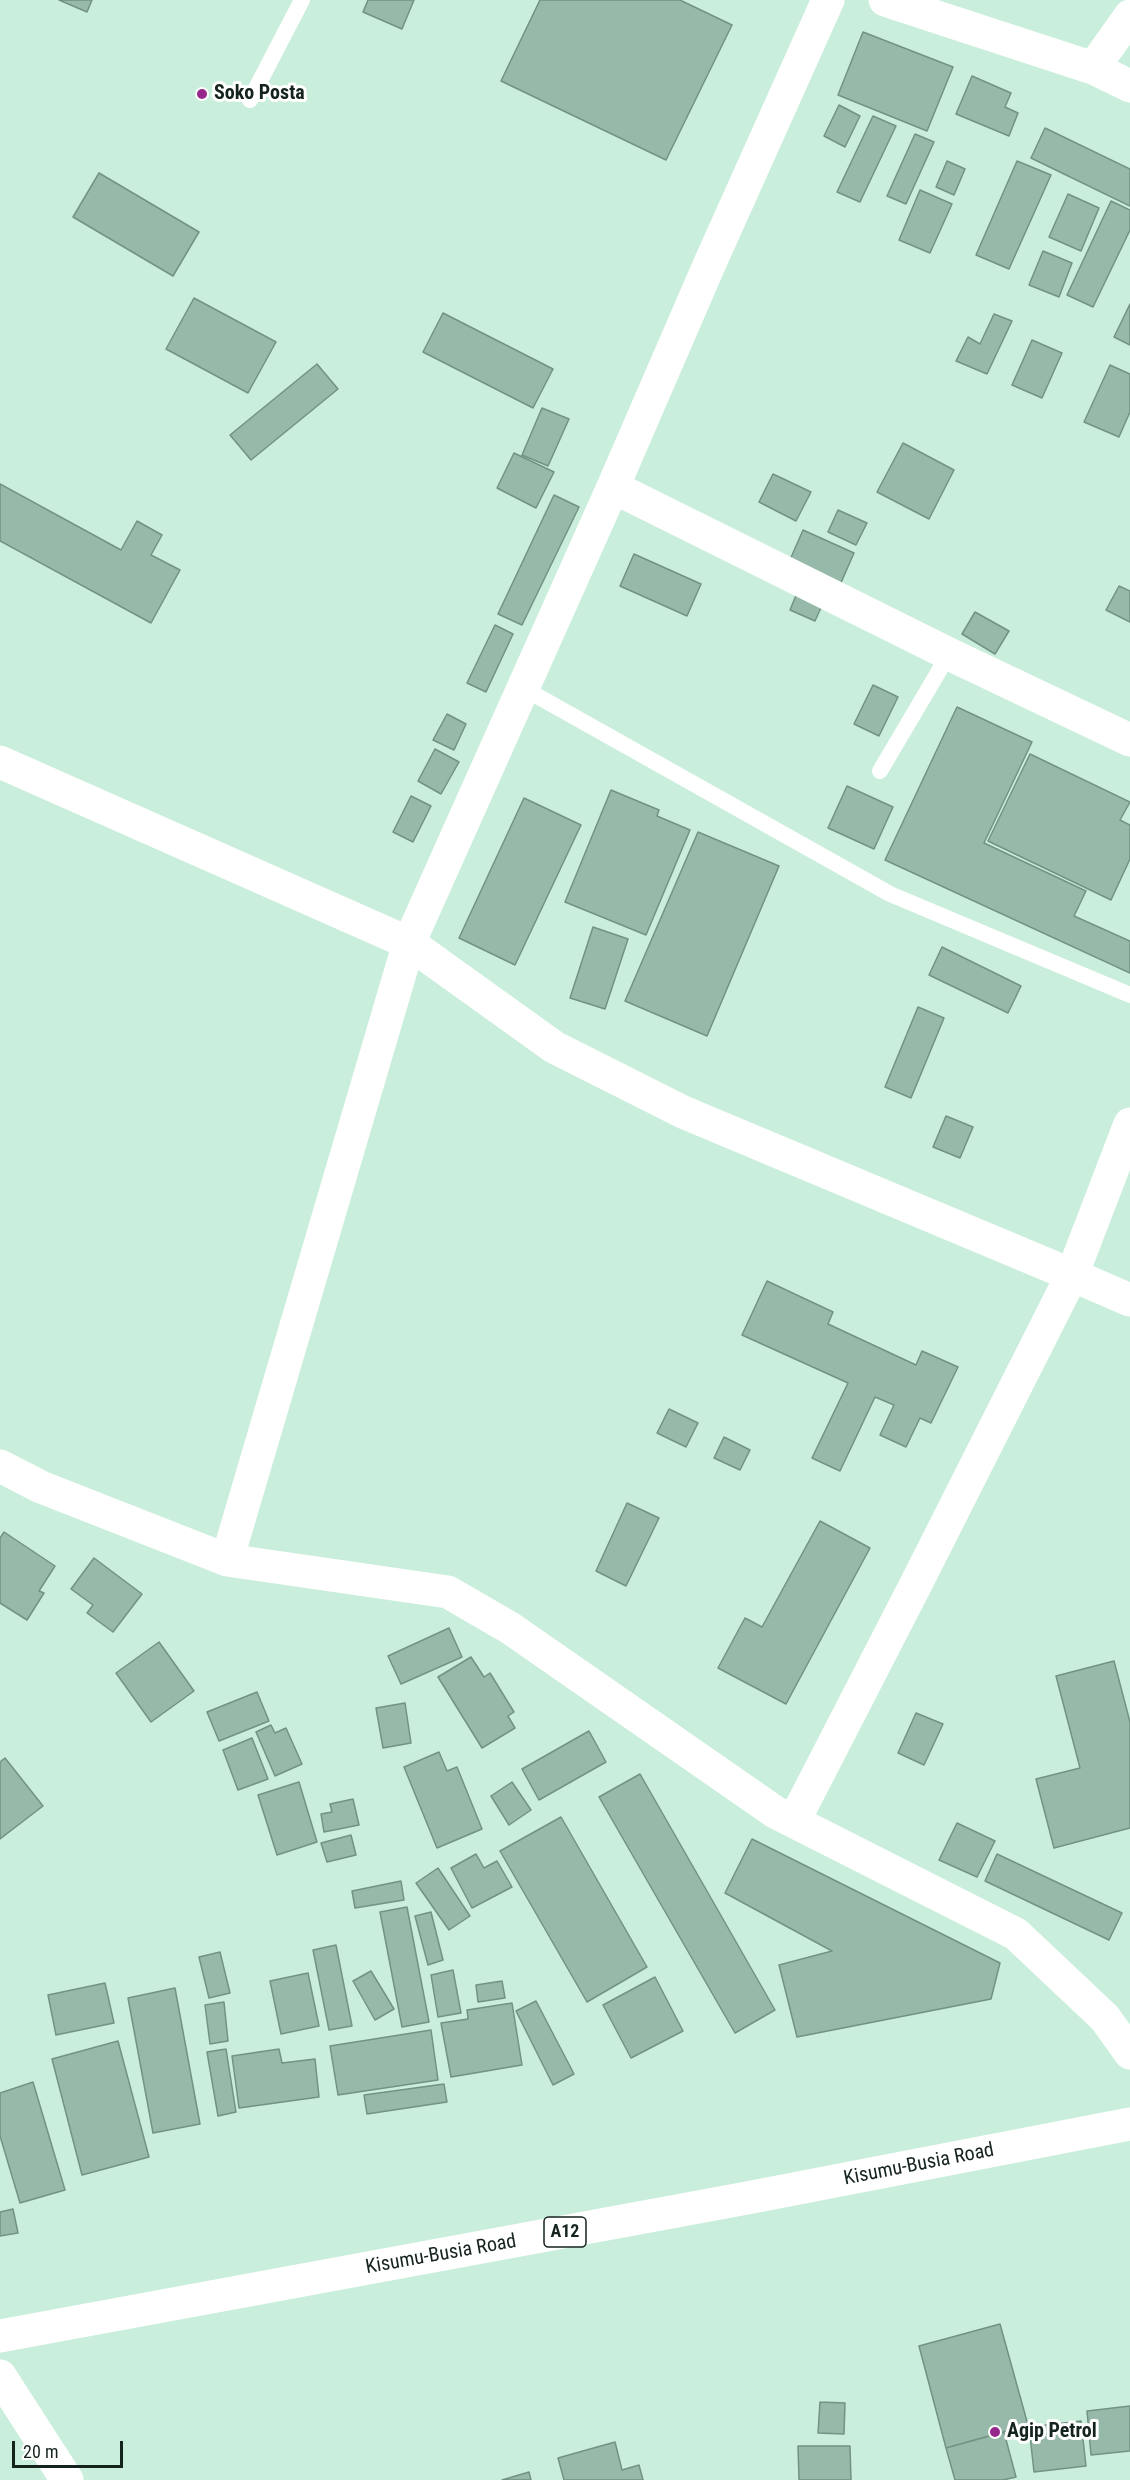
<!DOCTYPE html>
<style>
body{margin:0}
#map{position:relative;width:1130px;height:2480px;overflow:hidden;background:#caeedc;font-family:"Roboto Condensed",sans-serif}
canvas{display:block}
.scale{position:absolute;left:12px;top:2441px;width:111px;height:27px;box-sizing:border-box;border:3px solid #15231d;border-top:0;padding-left:8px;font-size:18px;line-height:21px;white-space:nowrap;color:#15231d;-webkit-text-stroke:4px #fff;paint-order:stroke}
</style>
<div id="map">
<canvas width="1130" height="2480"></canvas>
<div class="scale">20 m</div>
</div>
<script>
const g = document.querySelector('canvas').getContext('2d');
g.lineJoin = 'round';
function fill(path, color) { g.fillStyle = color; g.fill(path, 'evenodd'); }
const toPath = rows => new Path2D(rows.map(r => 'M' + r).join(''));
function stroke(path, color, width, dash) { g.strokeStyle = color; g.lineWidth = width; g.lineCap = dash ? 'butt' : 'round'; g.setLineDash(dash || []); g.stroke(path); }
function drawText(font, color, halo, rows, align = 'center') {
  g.font = font + ' "Roboto Condensed",sans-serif'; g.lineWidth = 6; g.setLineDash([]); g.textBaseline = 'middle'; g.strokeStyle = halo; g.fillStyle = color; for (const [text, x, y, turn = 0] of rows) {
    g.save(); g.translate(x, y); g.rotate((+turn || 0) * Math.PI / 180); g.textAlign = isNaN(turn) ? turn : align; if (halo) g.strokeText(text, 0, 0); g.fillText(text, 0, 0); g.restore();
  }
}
const building = toPath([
 [59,0,92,0,87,12,59,0],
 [368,0,414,0,402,29,363,12,368,0],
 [540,0,680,0,732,25,666,160,501,81,540,0],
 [863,32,953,67,927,131,838,95,863,32],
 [972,76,1011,93,1005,107,1018,113,1009,136,956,114,972,76],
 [839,105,860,116,845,147,824,136,839,105],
 [873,116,896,126,860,202,837,192,873,116],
 [1045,128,1130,169,1130,206,1031,158,1045,128],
 [915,134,934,142,906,204,887,196,915,134],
 [947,161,965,169,954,195,936,187,947,161],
 [1017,161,1051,175,1009,269,976,255,1017,161],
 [99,173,199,232,173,276,73,217,99,173],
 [920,190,952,204,930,253,899,240,920,190],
 [1068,194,1099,208,1081,251,1049,237,1068,194],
 [1111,201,1130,210,1130,230,1093,307,1067,295,1111,201],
 [1043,251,1072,263,1059,297,1029,285,1043,251],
 [194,298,276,342,248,393,166,349,194,298],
 [1130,304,1130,345,1114,337,1130,304],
 [443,313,553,369,533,408,423,352,443,313],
 [994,314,1012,321,987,374,956,361,968,337,980,344,994,314],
 [1032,340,1062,353,1042,398,1012,385,1032,340],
 [317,364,338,389,251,460,230,435,317,364],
 [1110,365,1130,374,1130,412,1119,437,1084,422,1110,365],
 [542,408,569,419,548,466,522,455,542,408],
 [903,443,954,470,929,519,877,492,903,443],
 [514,453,554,472,536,508,497,488,514,453],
 [773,474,811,492,796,521,759,502,773,474],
 [0,484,121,550,137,521,162,535,151,555,180,570,151,623,0,541,0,484],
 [554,495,579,507,522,625,498,614,554,495],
 [838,510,867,523,856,545,828,532,838,510],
 [803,530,854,553,840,585,789,562,803,530],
 [634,554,701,584,687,616,620,586,634,554],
 [1119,586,1130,591,1130,622,1106,610,1119,586],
 [799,588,825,599,815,621,790,610,799,588],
 [975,612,1009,631,995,654,962,634,975,612],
 [495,625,513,634,486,692,467,683,495,625],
 [873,685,898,697,879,736,854,724,873,685],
 [957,707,1032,742,984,843,1086,891,1074,916,1130,941,1130,973,885,860,957,707],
 [447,714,466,724,454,750,433,740,447,714],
 [435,749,459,762,441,794,418,781,435,749],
 [1030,754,1130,802,1120,820,1130,825,1130,859,1111,900,988,841,1030,754],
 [847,786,893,807,874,849,828,828,847,786],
 [611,790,659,810,657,816,690,830,646,935,565,902,611,790],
 [411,796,431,806,413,842,393,832,411,796],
 [524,798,581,825,515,965,459,938,524,798],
 [698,832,779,866,707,1036,625,1001,698,832],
 [593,927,628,939,605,1009,570,998,593,927],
 [942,947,1021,986,1008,1013,929,975,942,947],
 [918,1007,944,1018,911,1098,885,1087,918,1007],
 [946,1116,973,1127,960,1158,933,1147,946,1116],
 [767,1281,833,1312,828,1324,916,1365,922,1351,958,1367,931,1423,920,1418,906,1447,880,1435,894,1405,875,1397,840,1471,812,1458,848,1383,742,1335,767,1281],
 [669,1409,698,1423,686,1447,657,1433,669,1409],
 [724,1437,750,1450,740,1470,714,1458,724,1437],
 [627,1503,659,1518,626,1586,596,1571,627,1503],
 [820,1521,870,1548,786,1704,718,1668,745,1618,762,1627,820,1521],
 [4,1532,55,1566,39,1591,44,1593,27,1620,0,1603,0,1538,4,1532],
 [94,1558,142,1594,113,1632,87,1613,93,1605,71,1589,94,1558],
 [449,1628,462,1657,401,1684,388,1656,449,1628],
 [159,1642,194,1691,151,1722,116,1673,159,1642],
 [471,1657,484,1677,490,1673,514,1712,508,1716,515,1728,482,1748,438,1677,471,1657],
 [1114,1661,1130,1722,1130,1828,1054,1848,1036,1779,1080,1768,1056,1676,1114,1661],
 [257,1692,269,1721,219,1741,207,1712,257,1692],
 [405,1703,411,1743,383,1748,376,1708,405,1703],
 [916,1713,943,1724,924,1765,898,1753,916,1713],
 [271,1725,275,1733,286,1728,302,1764,275,1776,256,1732,271,1725],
 [589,1731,606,1762,539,1800,522,1769,589,1731],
 [252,1738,268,1779,238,1790,223,1750,252,1738],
 [439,1752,447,1771,457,1767,482,1829,437,1848,404,1767,439,1752],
 [5,1758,43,1806,0,1839,0,1762,5,1758],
 [640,1774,775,2010,735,2033,599,1797,640,1774],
 [299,1782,317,1842,277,1855,258,1795,299,1782],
 [512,1782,531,1810,509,1825,491,1796,512,1782],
 [353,1799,359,1825,324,1832,321,1814,332,1812,330,1804,353,1799],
 [561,1817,647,1967,587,2002,500,1851,561,1817],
 [957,1823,995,1841,977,1877,939,1860,957,1823],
 [351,1835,356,1855,327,1862,321,1843,351,1835],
 [752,1839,1000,1963,991,1999,797,2037,779,1965,832,1951,725,1893,752,1839],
 [476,1854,484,1868,497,1861,512,1887,472,1908,451,1868,476,1854],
 [997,1854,1122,1913,1109,1940,985,1881,997,1854],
 [438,1868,470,1916,449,1930,416,1883,438,1868],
 [401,1881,404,1900,355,1908,352,1891,401,1881],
 [407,1907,429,2022,402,2027,380,1912,407,1907],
 [431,1912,443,1960,428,1965,415,1916,431,1912],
 [336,1945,352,2026,329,2030,313,1950,336,1945],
 [220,1952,230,1993,209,1998,199,1957,220,1952],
 [453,1970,461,2013,438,2017,431,1975,453,1970],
 [371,1971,394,2009,375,2020,353,1981,371,1971],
 [308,1973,319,2026,281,2034,270,1981,308,1973],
 [655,1977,683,2031,631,2058,603,2005,655,1977],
 [502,1981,505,1998,478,2002,476,1985,502,1981],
 [105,1983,114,2023,56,2035,48,1995,105,1983],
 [175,1988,200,2124,153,2133,128,1998,175,1988],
 [536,2001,574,2074,553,2085,516,2011,536,2001],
 [224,2002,228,2041,210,2044,205,2005,224,2002],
 [512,2003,522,2065,451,2077,441,2023,468,2019,467,2010,512,2003],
 [431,2030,438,2080,338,2095,330,2046,431,2030],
 [118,2041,149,2157,82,2175,52,2059,118,2041],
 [226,2049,236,2112,218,2116,207,2052,226,2049],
 [279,2049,282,2063,315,2059,319,2097,239,2108,232,2056,279,2049],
 [33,2082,65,2190,20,2203,0,2136,0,2093,33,2082],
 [444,2084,447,2102,367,2114,364,2095,444,2084],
 [13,2209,18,2233,0,2236,0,2212,13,2209],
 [1000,2324,1028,2425,946,2448,919,2346,1000,2324],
 [820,2402,845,2403,844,2434,818,2433,820,2402],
 [1130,2406,1130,2451,1091,2455,1087,2411,1130,2406],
 [1081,2421,1086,2466,1034,2472,1029,2427,1081,2421],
 [1004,2432,1016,2477,1003,2480,955,2480,946,2448,1004,2432],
 [615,2442,622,2470,639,2465,643,2480,564,2480,558,2458,615,2442],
 [798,2446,850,2446,851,2480,799,2480,798,2446],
 [529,2472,531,2480,502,2480,529,2472]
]);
fill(building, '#97b9a9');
stroke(building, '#729384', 1.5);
stroke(toPath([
 [250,100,302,0],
 [523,688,890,894,1130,995],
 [880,771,949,654]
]), '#fff', 16);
stroke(toPath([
 [885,0,1093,68,1130,86],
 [1093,68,1130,16],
 [613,487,949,654,1130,740],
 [0,762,409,943,554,1047,683,1112,1072,1275,1130,1124],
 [0,1466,41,1487,227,1560,448,1592,510,1628,775,1812,1016,1934,1105,2018,1130,2053],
 [227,1560,409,943,613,487,710,263,828,0],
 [794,1821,917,1582,1072,1275,1130,1300],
 [0,2376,67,2480]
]), '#fff', 33);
stroke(toPath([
 [0,2336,747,2198,1130,2124]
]), '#fff', 33);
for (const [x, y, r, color] of [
 [202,94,6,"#95288a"],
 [995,2432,6,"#95288a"]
]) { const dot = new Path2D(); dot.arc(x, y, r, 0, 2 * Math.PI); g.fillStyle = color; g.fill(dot); stroke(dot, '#fff', 2); }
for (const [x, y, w] of [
 [565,2232,42]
]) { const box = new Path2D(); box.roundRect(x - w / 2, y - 15, w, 30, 4.5); g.fillStyle = '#fff'; g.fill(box); stroke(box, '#15231d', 1.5); }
drawText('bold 18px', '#15231d', null, [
 ["A12",565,2232]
]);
drawText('bold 20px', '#15231d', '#fff', [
 ["Soko Posta",214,94],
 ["Agip Petrol",1007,2432]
], 'left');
drawText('20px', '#15231d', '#fff', [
 ["Kisumu-Busia Road",919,2165,-11],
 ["Kisumu-Busia Road",441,2255,-10]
]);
</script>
